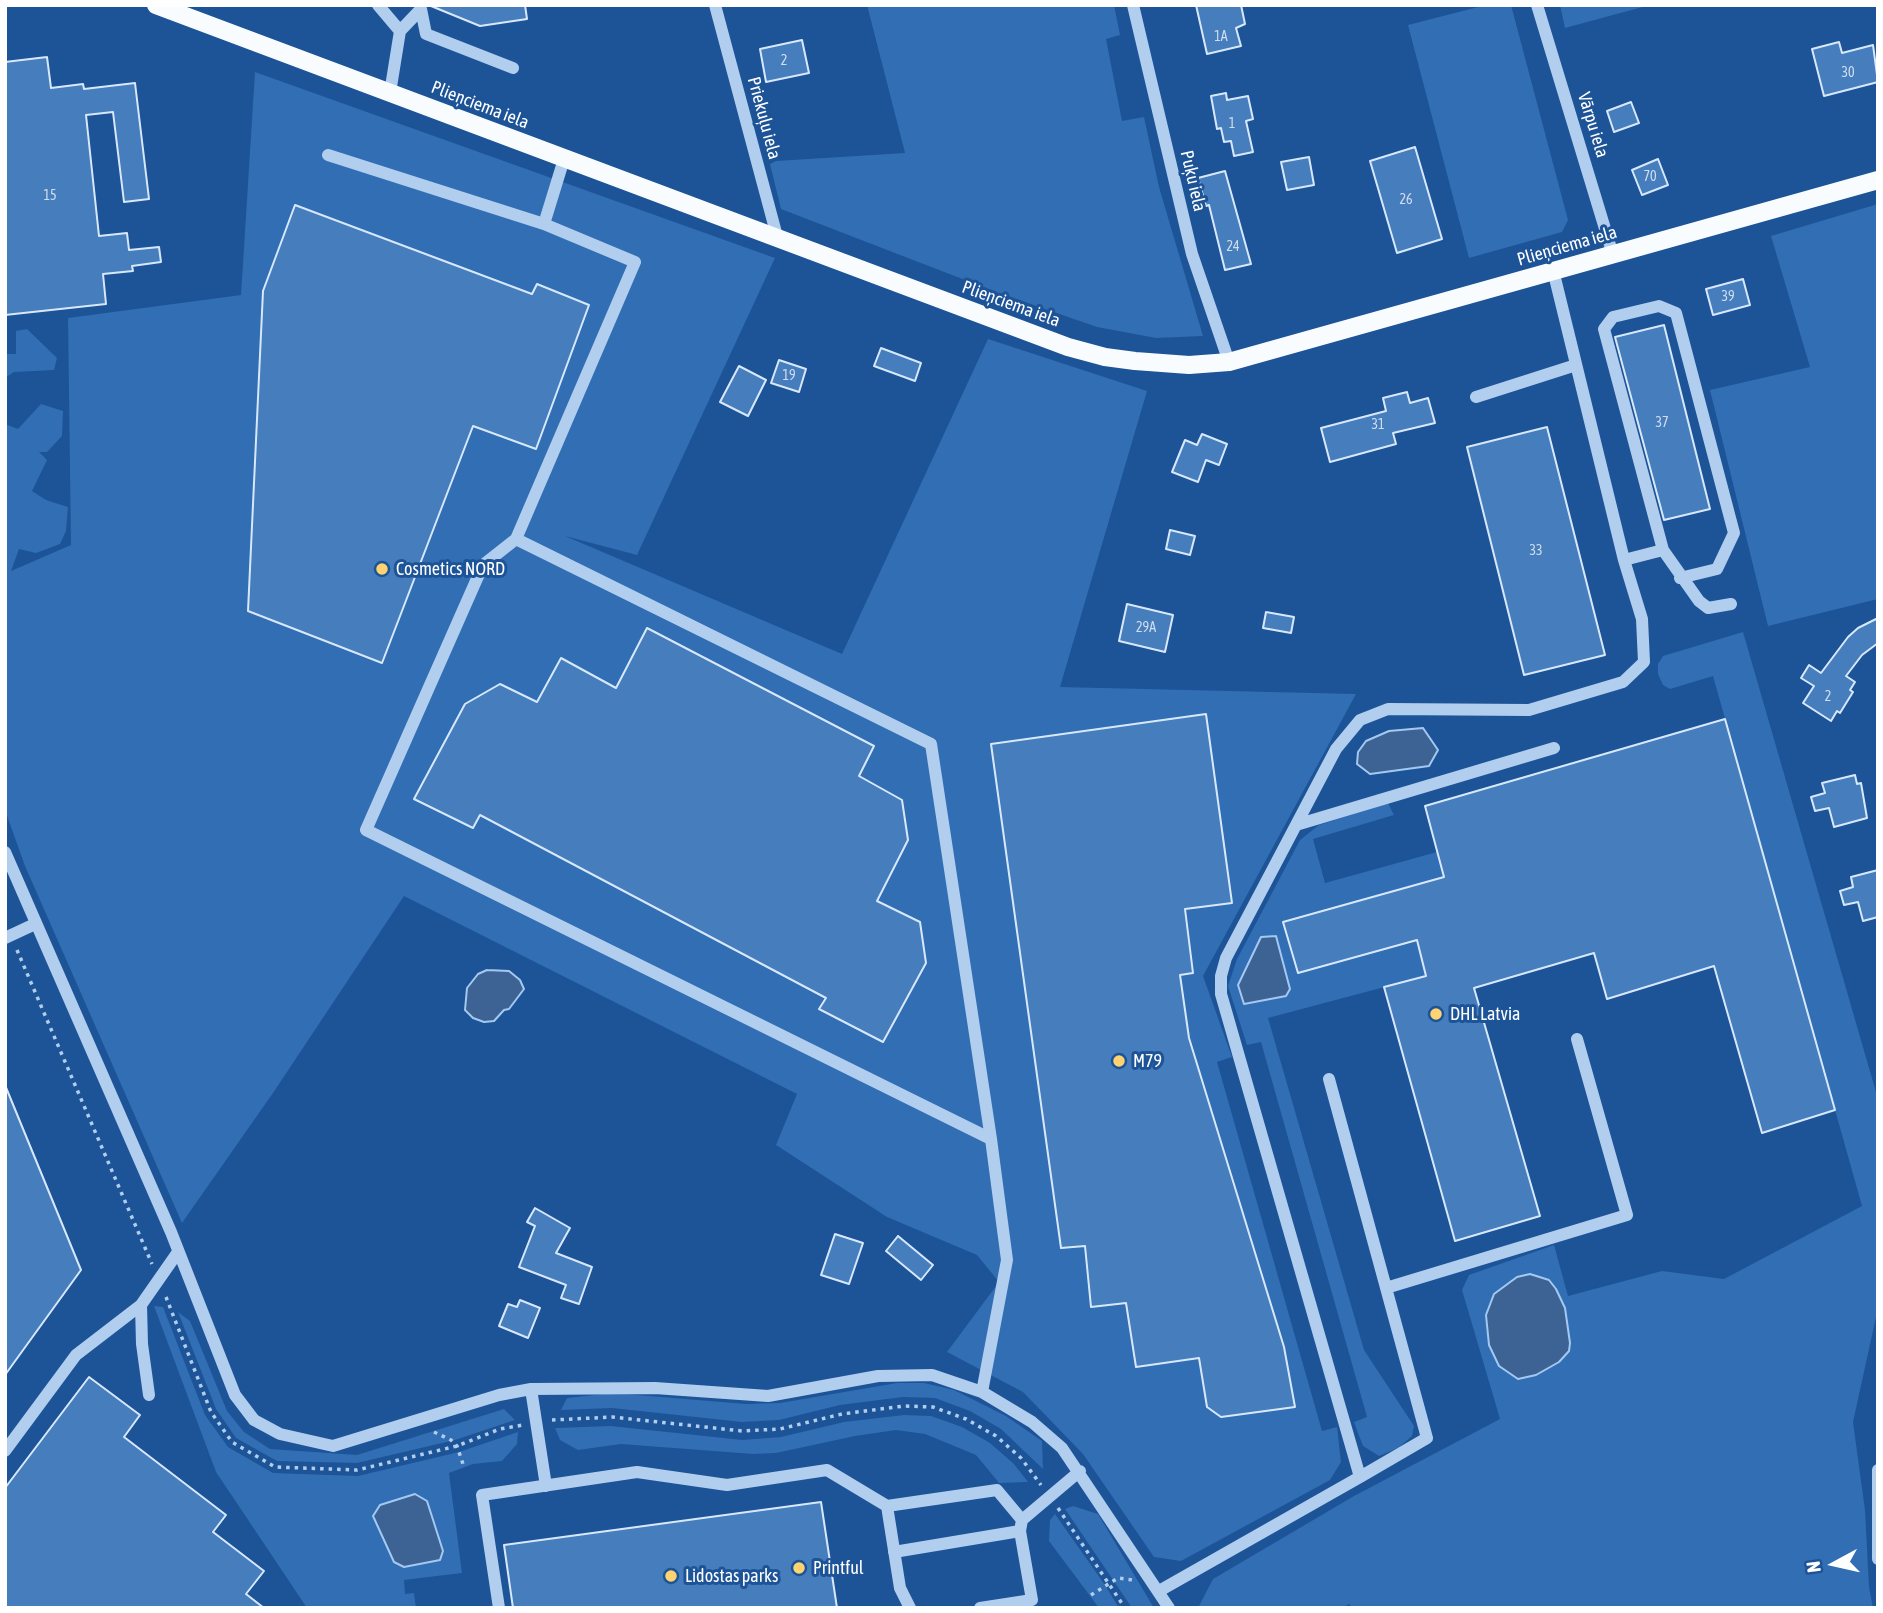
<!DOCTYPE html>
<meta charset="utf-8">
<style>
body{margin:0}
#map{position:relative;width:1883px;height:1613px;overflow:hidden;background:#1d5397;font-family:"Asap Condensed",sans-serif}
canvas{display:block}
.frame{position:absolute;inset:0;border:7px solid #fff;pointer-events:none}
.north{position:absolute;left:1799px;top:1529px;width:70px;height:70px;-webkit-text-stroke:5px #1d5397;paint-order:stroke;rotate:262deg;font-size:19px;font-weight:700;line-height:28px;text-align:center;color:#fff}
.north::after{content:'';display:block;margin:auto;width:24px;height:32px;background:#fff;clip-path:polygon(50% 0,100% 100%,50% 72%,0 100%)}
</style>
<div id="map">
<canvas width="1883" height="1613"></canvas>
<div class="frame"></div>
<div class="north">N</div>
</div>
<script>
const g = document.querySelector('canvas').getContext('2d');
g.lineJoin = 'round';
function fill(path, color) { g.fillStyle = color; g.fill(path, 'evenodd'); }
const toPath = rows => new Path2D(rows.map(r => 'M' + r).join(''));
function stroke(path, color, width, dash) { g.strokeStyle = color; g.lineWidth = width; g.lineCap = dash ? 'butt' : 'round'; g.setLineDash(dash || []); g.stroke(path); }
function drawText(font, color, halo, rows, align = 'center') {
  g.font = font + ' "Asap Condensed",sans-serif'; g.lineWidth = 6; g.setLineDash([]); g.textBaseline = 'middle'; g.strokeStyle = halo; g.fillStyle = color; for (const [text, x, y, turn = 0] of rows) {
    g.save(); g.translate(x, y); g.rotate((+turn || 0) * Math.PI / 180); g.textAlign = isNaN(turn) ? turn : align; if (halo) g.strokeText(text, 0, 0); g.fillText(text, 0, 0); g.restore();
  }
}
fill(toPath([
 [867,5,1114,5,1120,35,1106,39,1122,121,1144,117,1159,187,1203,336,1156,338,1097,327,996,292,781,209,770,164,776,161,905,153],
 [1486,5,1511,5,1568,220,1562,232,1469,258,1408,25],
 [1560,5,1650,5,1565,28],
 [255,72,775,258,637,555,565,536,842,654,988,339,1147,391,1060,687,1356,694,1203,976,1232,1057,1217,1062,1322,1431,1337,1427,1341,1462,1330,1480,1181,1561,1154,1557,1083,1454,1023,1392,947,1352,999,1282,977,1255,887,1217,776,1145,797,1094,404,896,273,1093,182,1223,25,866,5,810,5,424,18,429,41,404,63,411,62,436,47,452,39,452,47,460,32,491,46,500,68,507,66,531,60,544,36,553,19,549,11,571,71,545,68,318,241,295],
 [1878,204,1878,599,1768,626,1710,390,1810,367,1771,236],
 [27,329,57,358,54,370,14,372,5,378,5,354,16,354,16,331],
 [1743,632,1878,1099,1878,1308,1853,1422,1865,1510,1869,1587,1873,1608,1352,1608,1349,1604,1342,1608,1198,1608,1213,1579,1354,1496,1500,1419,1462,1290,1469,1275,1554,1245,1568,1296,1662,1271,1724,1279,1862,1206,1713,676,1670,689,1663,685,1658,674,1658,664,1663,656],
 [1388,803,1394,815,1313,839,1325,883,1437,852,1444,877,1284,922,1298,973,1416,940,1426,976,1268,1018,1364,1350,1414,1426,1412,1436,1398,1448,1379,1456,1363,1446,1358,1433,1354,1422,1367,1417,1261,1042,1247,1045,1228,986,1237,959,1300,840,1319,825],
 [1261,937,1245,1004,1238,984],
 [154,1306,163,1307,205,1415,228,1447,273,1473,358,1476,459,1452,518,1432,517,1444,502,1461,473,1464,449,1473,462,1573,404,1580,405,1594,414,1593,416,1608,307,1608,216,1472],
 [178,1312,190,1321,227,1411,244,1432,270,1449,357,1455,504,1409,515,1420,455,1440,357,1463,277,1461,236,1438,216,1409],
 [897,1383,924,1383,954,1390,1006,1416,1042,1441,1043,1469,1001,1429,970,1411,935,1398,903,1397,840,1405,779,1420,742,1422,612,1408,561,1410,567,1398,613,1393,746,1404,780,1403],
 [904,1415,931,1416,962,1427,990,1443,1014,1464,1028,1482,999,1483,976,1455,925,1434,896,1430,855,1436,776,1453,753,1454,621,1444,578,1450,560,1440,555,1428,611,1426,742,1440,781,1437,844,1422],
 [1073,1506,1098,1514,1154,1608,1132,1608,1065,1509],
 [1055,1514,1105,1585,1119,1608,1099,1608,1049,1541,1050,1520]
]), '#316eb4');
const water = toPath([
 [1423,728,1438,750,1429,766,1370,774,1357,764,1358,752,1366,741,1389,731,1423,728],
 [1276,936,1290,989,1286,996,1244,1004,1238,985,1261,937,1276,936],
 [487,970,509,971,520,980,524,989,509,1009,504,1010,494,1021,484,1022,473,1018,465,1010,467,988,478,974,487,970],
 [1530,1274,1549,1280,1556,1289,1565,1308,1570,1343,1569,1351,1559,1362,1536,1375,1518,1379,1499,1366,1489,1345,1486,1315,1494,1294,1517,1277,1530,1274],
 [415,1494,427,1501,443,1551,440,1560,404,1567,394,1562,373,1516,380,1505,415,1494]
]);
fill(water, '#3d6394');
stroke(water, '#a4c9f1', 2);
const building = toPath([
 [525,5,527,19,480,26,431,6,525,5],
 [1196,5,1241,5,1245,24,1236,28,1241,46,1207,54,1196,5],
 [802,40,809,73,766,82,760,49,802,40],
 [1839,42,1842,53,1873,45,1878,82,1824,96,1812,49,1839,42],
 [47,57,51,88,83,84,84,89,135,83,149,199,124,202,113,112,86,115,99,236,127,233,129,250,159,247,161,262,132,266,133,271,103,274,106,304,5,315,5,62,47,57],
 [1226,93,1227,100,1248,96,1253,119,1246,121,1253,152,1234,156,1231,141,1224,142,1221,128,1217,129,1211,96,1226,93],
 [1631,102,1639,123,1614,132,1607,111,1631,102],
 [1415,147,1442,239,1397,253,1370,161,1415,147],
 [1309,157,1314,185,1287,190,1281,162,1309,157],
 [1658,159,1668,185,1642,195,1632,170,1658,159],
 [1225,171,1251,264,1225,270,1209,205,1206,206,1198,178,1225,171],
 [295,205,532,294,537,284,589,305,536,449,473,426,382,663,248,611,263,291,295,205],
 [1743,279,1750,305,1713,315,1706,289,1743,279],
 [1664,325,1710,509,1664,520,1615,337,1664,325],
 [881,348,921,363,915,381,874,366,881,348],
 [779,360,806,369,799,392,771,383,779,360],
 [739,366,766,380,748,416,720,402,739,366],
 [1407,392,1410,403,1428,398,1435,423,1393,433,1396,444,1330,462,1321,428,1386,411,1383,398,1407,392],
 [1547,427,1605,655,1524,675,1467,447,1547,427],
 [1202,434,1227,444,1219,465,1206,460,1198,482,1172,472,1185,440,1197,445,1202,434],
 [1170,530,1195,536,1190,555,1166,549,1170,530],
 [1127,604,1173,615,1165,652,1119,641,1127,604],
 [1266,612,1294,617,1291,633,1263,628,1266,612],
 [1878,618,1878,643,1862,655,1846,676,1855,682,1850,690,1853,692,1840,713,1837,711,1831,721,1803,703,1814,686,1801,678,1809,665,1821,673,1848,637,1858,628,1878,618],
 [647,628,874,746,859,776,902,800,908,840,877,901,920,922,926,963,883,1042,819,1009,826,998,480,815,473,828,414,799,465,704,500,684,537,702,561,658,616,688,647,628],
 [1206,714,1232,903,1185,909,1193,973,1180,975,1189,1038,1284,1347,1295,1407,1221,1417,1207,1407,1199,1358,1136,1367,1126,1303,1091,1307,1085,1246,1061,1248,991,744,1206,714],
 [1725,719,1835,1110,1762,1133,1714,966,1607,999,1594,953,1474,988,1540,1216,1455,1241,1384,987,1426,976,1417,940,1298,973,1283,922,1444,877,1425,806,1725,719],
 [1855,775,1857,784,1861,783,1867,818,1834,827,1829,808,1815,811,1811,797,1825,793,1822,783,1855,775],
 [1878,870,1878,917,1863,921,1858,902,1844,905,1840,891,1853,887,1851,877,1878,870],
 [5,1085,81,1270,5,1375,5,1085],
 [535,1208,570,1228,556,1253,592,1267,579,1304,561,1298,566,1285,519,1267,535,1226,527,1222,535,1208],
 [835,1234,863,1243,849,1284,821,1275,835,1234],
 [898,1236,933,1265,921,1280,886,1251,898,1236],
 [520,1300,540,1308,528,1338,499,1326,508,1304,517,1307,520,1300],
 [89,1377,140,1415,124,1437,226,1515,213,1532,264,1571,246,1594,264,1608,5,1608,5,1488,89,1377],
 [821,1502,837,1608,513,1608,504,1545,821,1502]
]);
fill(building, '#457dbd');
stroke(building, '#d8e8fb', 2);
stroke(toPath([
 [17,950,152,1264],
 [166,1297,211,1412,232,1442,275,1467,357,1470,457,1446,500,1429,523,1425],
 [552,1420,612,1417,742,1431,780,1429,842,1414,904,1406,933,1407,966,1419,996,1436,1021,1458,1041,1485],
 [434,1432,451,1440,457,1446,464,1467],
 [1058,1508,1125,1608],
 [1091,1595,1118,1578,1133,1580]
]), '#b1ceef', 3.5, [3.5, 5]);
stroke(toPath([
 [378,5,400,31,390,93],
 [715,5,778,240],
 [1133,5,1192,254,1229,362],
 [1537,5,1613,255],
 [400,31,421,9,426,34,513,68],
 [328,155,544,224,635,262,516,539,483,565,366,830,991,1139,931,744,516,539],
 [544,224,564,159],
 [1476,397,1576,365],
 [1663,550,1604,329,1613,317,1659,306,1676,313,1734,533,1717,569,1680,578],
 [1624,560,1663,550,1699,601,1708,608,1731,604],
 [1296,825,1554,748],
 [5,852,171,1232,235,1395,254,1420,280,1434,333,1446,499,1395,531,1389,655,1388,768,1396,878,1376,932,1375,982,1392,1032,1422,1062,1448,1169,1608],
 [5,938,35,924],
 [1329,1079,1427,1438,1360,1477],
 [1386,1288,1627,1215,1577,1039],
 [141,1305,142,1344,149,1395],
 [531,1389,546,1486],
 [982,1392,1007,1260,991,1139],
 [5,1451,76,1355,141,1305,178,1252],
 [1878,1470,1878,1559],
 [894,1552,1020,1531],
 [1159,1591,1360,1477,1221,994,1221,976,1226,958,1336,749,1360,720,1388,709,1529,710,1623,682,1644,662,1642,619,1624,560,1553,270],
 [499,1608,482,1495,637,1472,727,1485,827,1470,887,1506],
 [910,1608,900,1588,887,1506,997,1490,1022,1520],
 [980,1608,1032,1600,1020,1531,1022,1520,1080,1471]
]), '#b1ceef', 12);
stroke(toPath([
 [156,5,1068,347,1105,357,1135,361,1189,365,1229,362,1878,180]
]), '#f9fcff', 18);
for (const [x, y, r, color] of [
 [382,569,7,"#ffd470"],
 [1436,1014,7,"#ffd470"],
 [1119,1061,7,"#ffd470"],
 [799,1568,7,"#ffd470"],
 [671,1576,7,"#ffd470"]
]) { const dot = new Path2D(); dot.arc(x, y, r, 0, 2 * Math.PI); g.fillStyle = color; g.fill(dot); stroke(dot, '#1d5397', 2.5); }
drawText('14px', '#d0deee', null, [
 ["1A",1221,37],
 ["2",784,61],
 ["30",1848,73],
 ["1",1232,124],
 ["70",1650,177],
 ["15",50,196],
 ["26",1406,200],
 ["24",1233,247],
 ["39",1728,297],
 ["19",789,376],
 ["37",1662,423],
 ["31",1378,425],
 ["33",1536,551],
 ["29A",1146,628],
 ["2",1828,697]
]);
drawText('18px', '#fff', '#1d5397', [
 ["Plieņciema iela",480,105,21],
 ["Priekuļu iela",764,118,75],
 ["Vārpu iela",1593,125,73],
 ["Puķu iela",1193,181,77],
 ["Plieņciema iela",1567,246,-16],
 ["Plieņciema iela",1011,304,20]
]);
drawText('18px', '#fff', '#1d5397', [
 ["Cosmetics NORD",396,569],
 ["DHL Latvia",1450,1014],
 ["M79",1133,1061],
 ["Printful",813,1568],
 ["Lidostas parks",685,1576]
], 'left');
</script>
